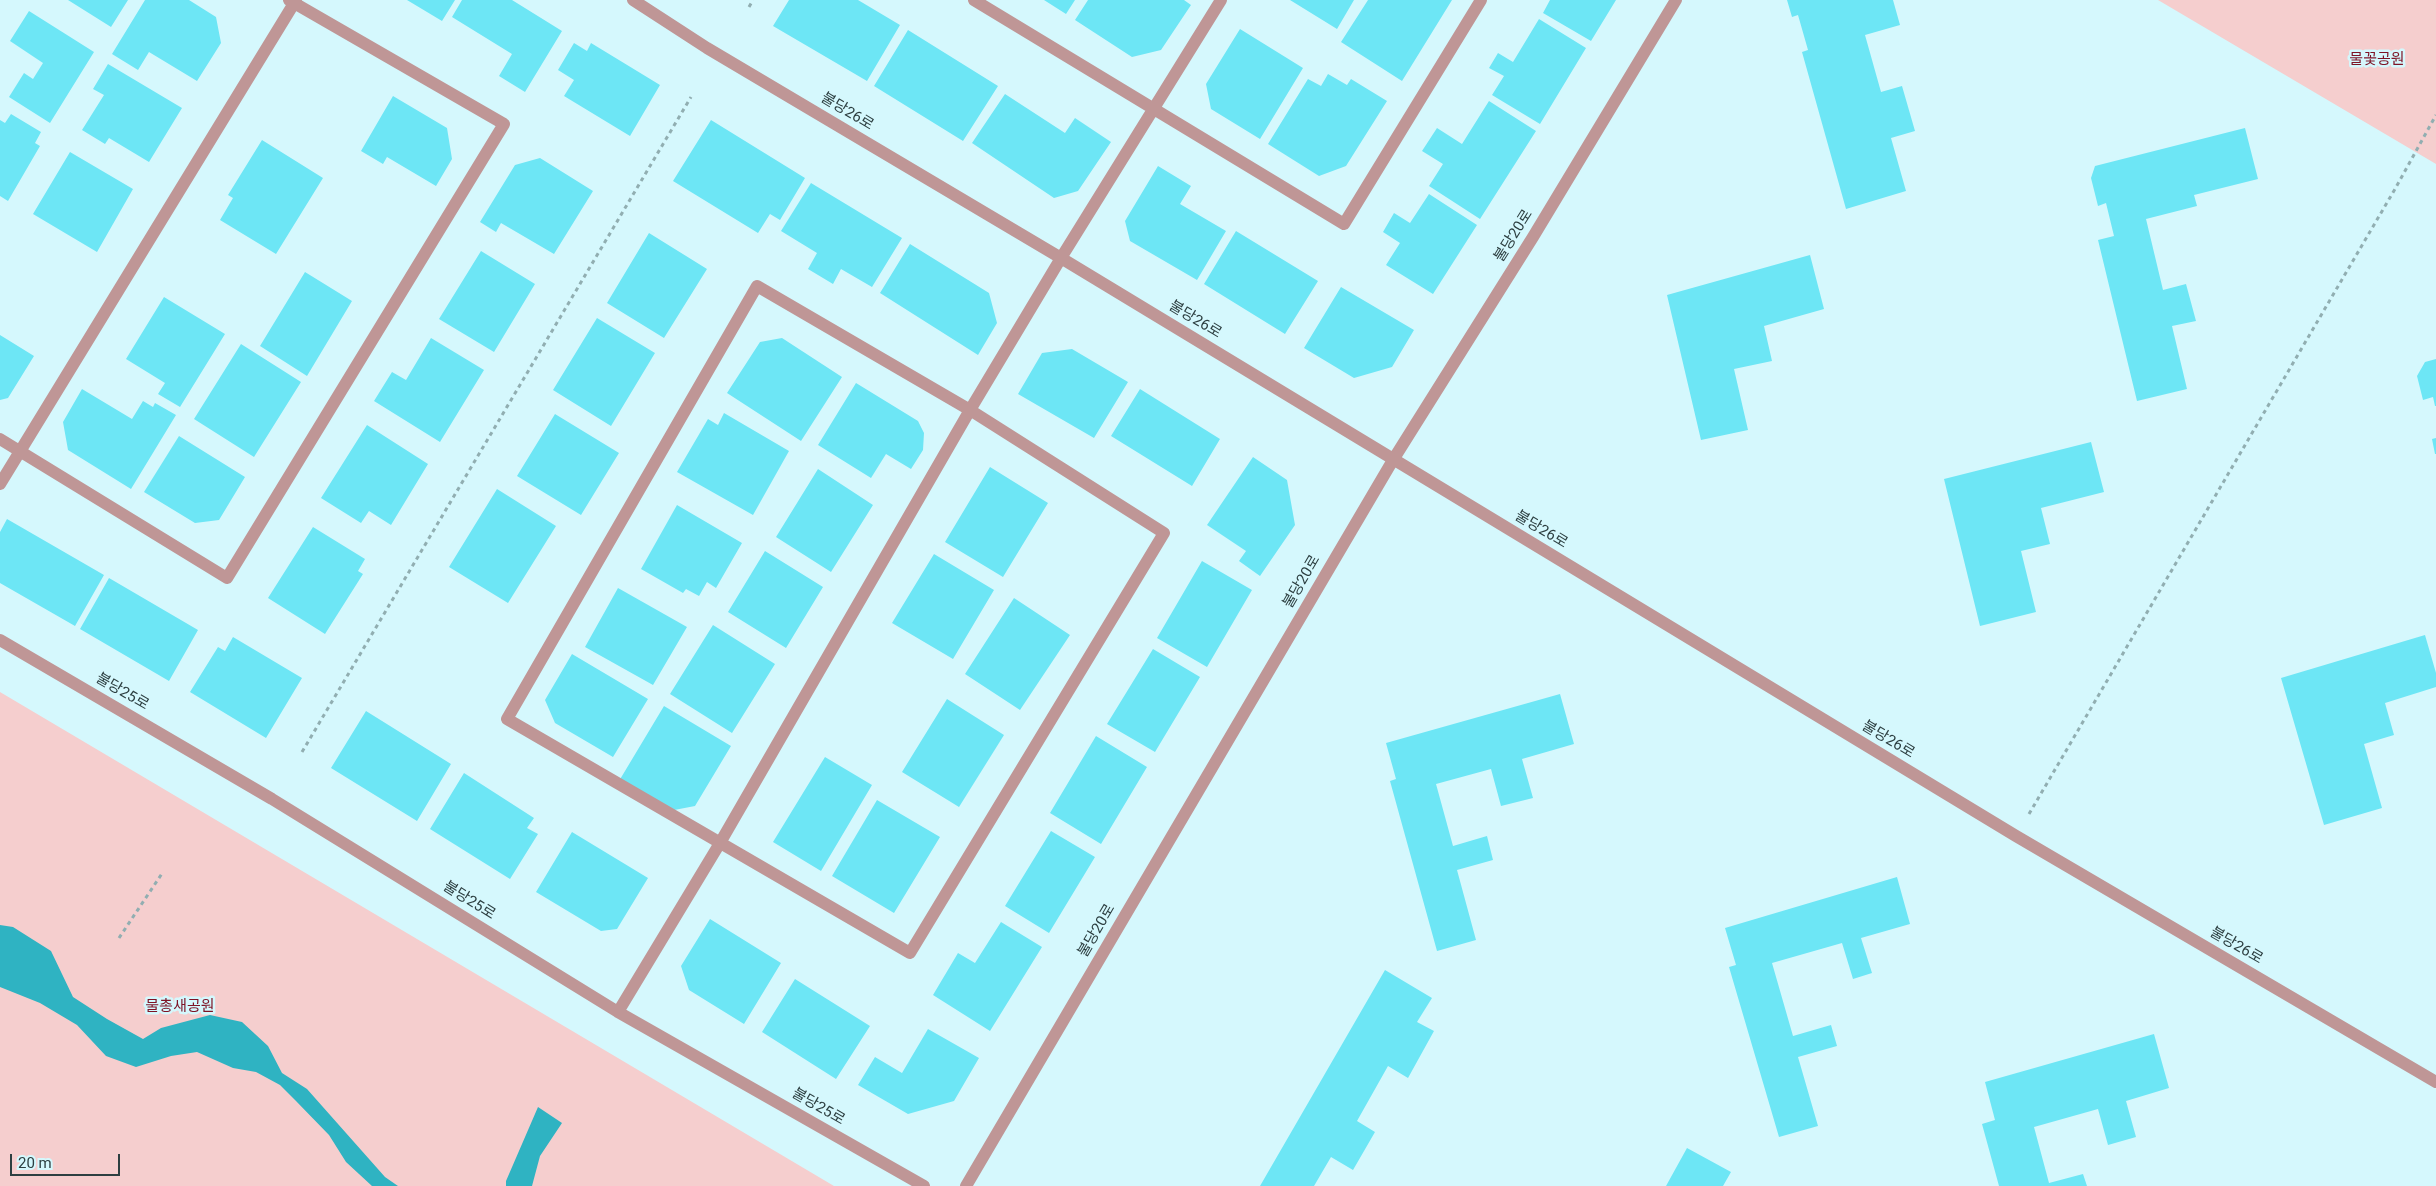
<!DOCTYPE html>
<meta charset="utf-8">
<style>
body{margin:0}
#map{position:relative;width:2436px;height:1186px;overflow:hidden;background:#d5f8fd;font-family:Roboto,sans-serif}
canvas{display:block}
.scale{position:absolute;left:10px;top:1154px;width:110px;height:22px;box-sizing:border-box;border:2px solid #2d3f41;border-top:0;padding-left:6px;font-size:15px;line-height:18px;white-space:nowrap;color:#2d3f41;-webkit-text-stroke:4px #d5f8fd;paint-order:stroke}
</style>
<div id="map">
<canvas width="2436" height="1186"></canvas>
<div class="scale">20 m</div>
</div>
<script>
const g = document.querySelector('canvas').getContext('2d');
g.lineJoin = 'round';
function fill(path, color) { g.fillStyle = color; g.fill(path, 'evenodd'); }
const toPath = rows => new Path2D(rows.map(r => 'M' + r).join(''));
function stroke(path, color, width, dash) { g.strokeStyle = color; g.lineWidth = width; g.lineCap = dash ? 'butt' : 'round'; g.setLineDash(dash || []); g.stroke(path); }
function drawText(font, color, halo, rows, align = 'center') {
  g.font = font + ' Roboto,"Noto Sans KR",sans-serif'; g.lineWidth = 5; g.setLineDash([]); g.textBaseline = 'middle'; g.strokeStyle = halo; g.fillStyle = color; for (const [text, x, y, turn = 0] of rows) {
    g.save(); g.translate(x, y); g.rotate((+turn || 0) * Math.PI / 180); g.textAlign = isNaN(turn) ? turn : align; if (halo) g.strokeText(text, 0, 0); g.fillText(text, 0, 0); g.restore();
  }
}
fill(toPath([
 [2158,0,2436,0,2436,164],
 [0,692,834,1186,0,1186]
]), '#f5cece');
fill(toPath([
 [0,925,13,927,51,951,73,997,107,1019,143,1039,161,1028,210,1015,242,1022,268,1046,282,1073,307,1089,385,1177,398,1186,372,1186,346,1162,329,1135,296,1101,280,1085,256,1072,233,1068,197,1052,171,1056,136,1067,106,1056,77,1025,40,1003,0,987],
 [538,1107,562,1123,540,1156,532,1186,506,1186,506,1181]
]), '#2fb3c2');
fill(toPath([
 [68,0,128,0,111,27],
 [145,0,189,0,216,17,221,43,197,81,149,52,138,70,112,54],
 [407,0,455,0,442,21],
 [462,0,512,0,562,31,525,92,499,76,512,54,452,17],
 [789,0,858,0,900,25,867,81,773,26],
 [1044,0,1075,0,1066,14],
 [1088,0,1184,0,1191,5,1161,50,1132,57,1075,20],
 [1290,0,1354,0,1337,29],
 [1368,0,1452,0,1402,81,1341,42],
 [1550,0,1616,0,1591,41,1543,13],
 [1787,0,1893,0,1900,25,1865,35,1881,92,1902,86,1915,131,1891,138,1906,191,1846,209,1802,52,1808,50,1798,15,1792,17],
 [29,11,94,52,50,123,9,97,24,73,33,79,43,63,10,41],
 [1539,19,1586,48,1540,124,1492,95,1504,76,1489,68,1498,53,1513,62],
 [1240,29,1303,68,1260,139,1211,109,1206,84],
 [908,30,998,86,963,141,874,86],
 [574,43,587,51,591,43,660,85,630,136,564,96,574,80,558,70],
 [108,64,182,108,149,162,109,138,105,144,82,130,104,95,93,89],
 [1328,74,1347,85,1351,79,1387,101,1346,166,1319,176,1268,144,1308,79,1321,86],
 [1005,94,1065,133,1075,118,1111,142,1078,191,1054,198,972,143],
 [393,96,447,128,452,159,436,186,387,157,383,164,361,151],
 [1489,101,1536,131,1480,219,1429,186,1443,164,1422,151,1437,128,1462,144],
 [11,114,41,132,35,143,40,146,8,201,0,196,0,120,5,123],
 [711,120,805,178,780,220,770,214,758,233,673,181],
 [2245,128,2258,179,2194,195,2197,206,2146,219,2163,290,2186,284,2196,321,2172,326,2187,389,2137,401,2098,240,2114,236,2106,203,2098,206,2091,178,2095,166],
 [262,140,323,178,276,254,220,220,233,198,228,195],
 [70,152,133,189,97,252,33,214],
 [540,158,593,191,554,254,501,223,496,232,480,222,515,165],
 [1158,166,1191,186,1180,204,1226,231,1197,280,1130,241,1125,221],
 [811,183,902,238,872,287,841,269,833,284,808,269,817,253,781,231],
 [1429,194,1477,225,1433,294,1386,265,1400,243,1383,232,1394,213,1410,223],
 [1236,231,1318,281,1285,334,1204,284],
 [649,233,707,269,664,338,607,303],
 [910,244,989,293,997,323,978,355,880,293],
 [481,251,535,284,494,352,439,319],
 [1810,255,1824,309,1764,326,1772,361,1734,369,1748,430,1701,440,1667,295],
 [305,272,352,301,307,376,260,346],
 [1341,287,1414,330,1392,367,1354,378,1304,348],
 [164,297,225,334,180,407,158,394,165,383,126,359],
 [597,318,655,353,611,426,553,390],
 [0,335,34,356,8,398,0,400],
 [431,338,484,370,440,442,374,401,392,372,406,380],
 [782,338,842,377,801,441,727,393,760,342],
 [241,344,301,382,254,457,194,419],
 [1072,349,1128,382,1094,438,1018,394,1042,353],
 [2436,359,2436,406,2435,406,2433,397,2423,400,2417,376,2425,362],
 [856,383,918,421,924,433,923,450,911,469,886,454,871,478,818,445],
 [82,389,132,419,143,401,153,407,155,403,176,415,131,489,68,450,63,422],
 [1140,389,1220,439,1192,486,1111,436],
 [724,413,789,451,753,515,677,472,708,419,718,425],
 [555,414,619,453,581,515,517,476],
 [367,425,428,464,391,525,369,511,361,523,321,498],
 [179,436,245,477,219,520,195,523,144,492],
 [2436,438,2436,454,2435,454,2432,439],
 [2091,442,2104,492,2041,508,2050,544,2021,551,2036,612,1980,626,1944,479],
 [1253,457,1287,480,1295,525,1260,576,1239,561,1246,551,1207,525],
 [990,467,1048,503,1003,577,945,542],
 [818,469,873,505,831,572,776,537],
 [497,489,556,526,508,603,449,567],
 [677,505,742,543,716,588,707,582,699,596,686,589,683,593,641,569],
 [7,519,104,575,75,626,0,583,0,532],
 [313,527,365,559,358,571,363,574,325,634,268,598],
 [765,551,823,587,786,648,728,612],
 [934,554,994,590,953,659,892,623],
 [1202,561,1252,590,1207,667,1157,638],
 [109,578,198,630,169,681,80,629],
 [618,588,687,627,653,685,585,647],
 [1014,598,1070,635,1020,710,965,674],
 [713,625,775,664,732,733,670,694],
 [2425,635,2436,673,2436,687,2385,703,2394,735,2364,744,2382,808,2324,825,2281,678],
 [233,637,302,678,266,738,190,692,218,647,225,651],
 [1153,649,1200,677,1155,752,1107,724],
 [572,654,648,699,613,757,555,723,545,700],
 [1560,694,1574,744,1522,759,1533,798,1501,806,1491,769,1436,784,1453,846,1487,836,1493,860,1457,870,1476,940,1437,951,1390,781,1396,779,1386,743],
 [947,699,1004,735,959,807,902,772],
 [664,706,731,746,695,806,669,811,619,781],
 [366,711,451,764,417,821,331,768],
 [1096,736,1147,767,1101,844,1050,813],
 [825,757,872,785,821,871,773,842],
 [464,773,534,818,527,828,538,834,510,879,430,829],
 [877,800,940,837,894,913,832,876],
 [1051,831,1095,857,1049,933,1005,906],
 [572,832,648,878,617,929,601,931,536,892],
 [1897,877,1910,924,1861,938,1872,973,1853,979,1842,943,1772,963,1793,1036,1831,1025,1837,1046,1798,1057,1818,1126,1779,1137,1729,967,1736,965,1725,928],
 [710,919,781,963,744,1024,689,990,681,966],
 [1001,922,1042,947,990,1031,933,995,958,953,975,963],
 [1385,970,1432,998,1417,1022,1434,1031,1408,1078,1388,1066,1357,1121,1375,1132,1353,1170,1331,1157,1314,1186,1260,1186],
 [795,979,870,1026,836,1079,762,1032],
 [928,1029,979,1058,954,1101,908,1114,858,1085,875,1057,902,1073],
 [2154,1034,2169,1088,2126,1101,2136,1137,2108,1145,2098,1109,2034,1127,2049,1183,2083,1174,2087,1186,1999,1186,1982,1124,1995,1120,1985,1082],
 [1687,1148,1731,1172,1723,1186,1666,1186]
]), '#6de6f5');
stroke(toPath([
 [749,7,753,0],
 [302,752,691,97],
 [2029,814,2395,189,2436,115],
 [119,938,163,872]
]), '#91aeb1', 3, [4, 4]);
stroke(toPath([
 [633,0,707,48,1061,258,2016,836,2436,1082],
 [974,0,1344,224,1481,0],
 [757,286,970,410,1164,533,910,953,507,719,757,286],
 [0,439,227,578,504,124,289,0],
 [0,484,296,0],
 [0,640,272,799,618,1012,924,1186],
 [618,1012,720,843,970,410,1061,258,1221,0],
 [966,1186,1393,460,1533,237,1676,0]
]), '#bf9696', 12);
drawText('15px', '#7e1325', '#d5f8fd', [
 ["물꽃공원",2377,60],
 ["물총새공원",180,1007]
]);
drawText('15px', '#2d3f41', '#d5f8fd', [
 ["불당26로",847,112,31],
 ["불당20로",1514,236,-58],
 ["불당26로",1195,320,31],
 ["불당26로",1541,530,31],
 ["불당20로",1302,582,-60],
 ["불당25로",122,692,30],
 ["불당26로",1888,740,31],
 ["불당25로",469,901,32],
 ["불당20로",1097,931,-60],
 ["불당26로",2236,946,30],
 ["불당25로",818,1107,30]
]);
</script>
